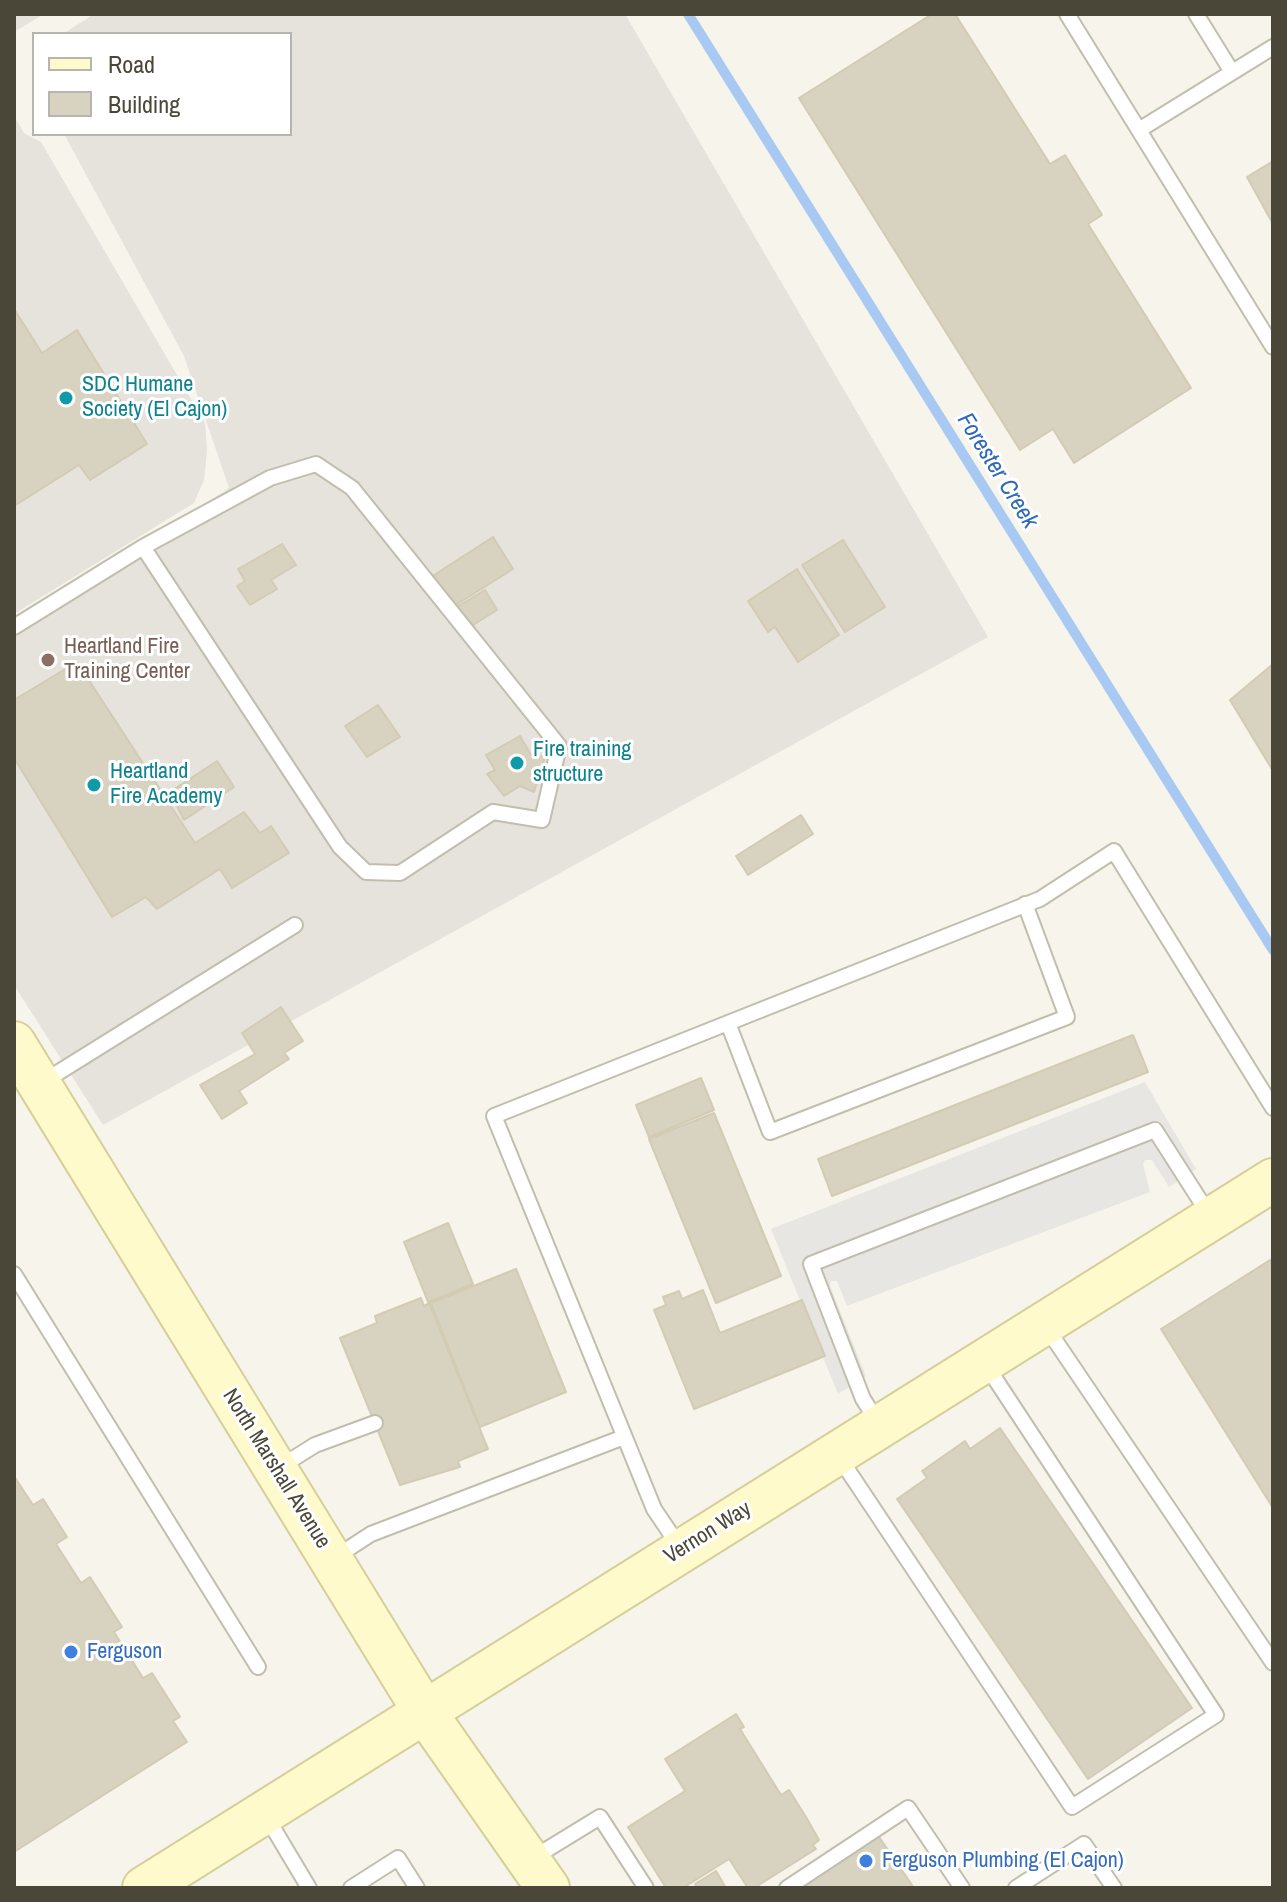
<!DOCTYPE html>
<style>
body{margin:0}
#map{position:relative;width:1287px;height:1902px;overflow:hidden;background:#f6f4eb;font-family:"Archivo Narrow",sans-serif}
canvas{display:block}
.frame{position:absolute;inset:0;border:16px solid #4a4638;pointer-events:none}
.legend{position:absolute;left:32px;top:32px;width:260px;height:104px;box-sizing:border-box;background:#fff;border:2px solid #b7b5af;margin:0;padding:10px 14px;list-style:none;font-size:24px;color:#4a4638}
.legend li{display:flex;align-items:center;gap:16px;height:40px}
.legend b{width:40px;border:2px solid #b7b5af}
</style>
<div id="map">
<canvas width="1287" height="1902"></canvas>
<div class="frame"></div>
<ul class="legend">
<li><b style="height:10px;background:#fffacc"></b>Road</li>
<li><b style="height:22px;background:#d8d2c0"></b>Building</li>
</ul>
</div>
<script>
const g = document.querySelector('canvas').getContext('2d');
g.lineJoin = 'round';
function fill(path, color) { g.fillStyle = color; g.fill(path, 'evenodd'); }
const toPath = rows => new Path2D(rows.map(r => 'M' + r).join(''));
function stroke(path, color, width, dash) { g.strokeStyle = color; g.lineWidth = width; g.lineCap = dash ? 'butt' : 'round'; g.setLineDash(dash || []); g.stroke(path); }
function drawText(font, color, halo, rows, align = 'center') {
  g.font = font + ' "Archivo Narrow",sans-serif'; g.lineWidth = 6; g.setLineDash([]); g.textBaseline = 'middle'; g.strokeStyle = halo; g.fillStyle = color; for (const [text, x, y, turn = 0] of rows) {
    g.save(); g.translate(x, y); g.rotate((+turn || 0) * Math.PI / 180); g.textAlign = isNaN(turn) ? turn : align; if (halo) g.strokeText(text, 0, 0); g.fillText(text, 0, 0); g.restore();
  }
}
fill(toPath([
 [14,14,44,14,14,32],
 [94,14,625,14,988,637,103,1125,14,985,14,631,229,488,184,356,64,134,290,134,290,34,63,34],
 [14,116,24,133,41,142,205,423,207,451,204,480,194,503,14,614]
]), '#e6e3dc');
fill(toPath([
 [1145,1082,1196,1169,1169,1187,1152,1160,1145,1160,1143,1164,1150,1192,847,1306,837,1281,831,1281,830,1286,866,1376,838,1394,771,1229]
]), '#e8e6e2');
stroke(toPath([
 [688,14,1273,950]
]), '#a7c9f2', 10);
const building = toPath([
 [932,14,955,14,1050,164,1065,155,1102,215,1088,224,1191,388,1074,463,1053,429,1020,450,799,98,932,14],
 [1273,161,1273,224,1247,177,1273,161],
 [14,309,42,353,77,330,147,444,90,480,79,465,14,506,14,309],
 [493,537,513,569,451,608,431,577,493,537],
 [843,540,885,607,845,632,802,565,843,540],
 [282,544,296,565,271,580,277,589,250,605,237,586,245,581,238,569,282,544],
 [797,569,839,635,798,662,775,627,768,632,748,601,797,569],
 [485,590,497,610,465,630,452,610,485,590],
 [77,662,195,843,244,812,260,833,271,826,289,853,232,888,220,869,157,909,146,897,112,917,14,758,14,700,77,662],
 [1273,664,1273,771,1230,700,1273,664],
 [378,705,400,737,367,757,345,726,378,705],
 [520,736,531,755,545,757,534,792,520,786,504,796,487,774,495,770,486,755,520,736],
 [217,761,234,787,184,820,170,792,217,761],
 [801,815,813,834,748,875,736,856,801,815],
 [281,1007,303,1041,284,1053,289,1059,239,1091,247,1103,222,1119,200,1085,255,1054,242,1033,281,1007],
 [1133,1035,1148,1072,832,1196,818,1159,1133,1035],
 [701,1078,714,1110,649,1137,636,1105,701,1078],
 [714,1113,781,1276,716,1303,649,1139,714,1113],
 [448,1223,473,1284,428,1302,404,1242,448,1223],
 [1270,1260,1273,1265,1273,1508,1161,1329,1270,1260],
 [516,1269,566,1392,480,1427,431,1303,516,1269],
 [703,1290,720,1333,802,1300,825,1356,694,1409,654,1310,666,1305,663,1297,679,1291,682,1299,703,1290],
 [421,1298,424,1306,429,1303,488,1449,458,1461,460,1467,400,1485,340,1338,377,1323,375,1316,421,1298],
 [1000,1428,1192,1708,1088,1779,897,1499,927,1478,922,1471,965,1441,970,1449,1000,1428],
 [14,1476,33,1505,43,1499,67,1537,56,1544,81,1583,90,1577,122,1627,114,1632,143,1678,152,1673,180,1717,173,1721,187,1742,14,1852,14,1476],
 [736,1714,744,1727,740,1729,781,1795,789,1790,806,1817,819,1840,813,1845,816,1849,754,1888,748,1888,729,1859,683,1888,666,1888,628,1827,685,1791,665,1759,736,1714],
 [877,1834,914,1888,797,1888,877,1834],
 [716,1871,726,1888,697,1888,695,1884,716,1871]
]);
fill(building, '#d8d2c0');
stroke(building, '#d3cbb3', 2);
const lane = toPath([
 [1067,14,1273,347],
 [1196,14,1232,72],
 [1139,130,1273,47],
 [14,627,143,547,270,478,316,464,352,488,559,746,542,820,493,812,400,873,366,872,340,847,143,547],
 [728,1023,770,1132,1067,1017,1025,904],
 [43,1082,295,925],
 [14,1274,258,1667],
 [1046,1327,1273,1663],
 [878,1422,863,1399,811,1264,1155,1130,1210,1216],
 [839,1457,1072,1807,1216,1715,986,1365],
 [280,1467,315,1445,375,1423],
 [679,1546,654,1509,494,1116,1040,899,1114,851,1273,1108],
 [334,1558,371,1534,624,1437],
 [266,1816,309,1888],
 [533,1858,600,1817,646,1888],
 [351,1888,398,1858,417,1888],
 [787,1888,908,1808,962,1888],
 [1016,1888,1084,1844,1114,1888]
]);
const secondary = toPath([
 [14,1043,424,1711,548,1888],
 [144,1888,1273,1180]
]);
stroke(lane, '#c2bead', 18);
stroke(secondary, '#d6cf9a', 46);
stroke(lane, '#fff', 14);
stroke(secondary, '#fffacc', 42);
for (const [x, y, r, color] of [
 [66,398,8,"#0f9aa8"],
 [48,660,8,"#8d6e63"],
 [517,763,8,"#0f9aa8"],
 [94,785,8,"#0f9aa8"],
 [71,1652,8,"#3f7fe0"],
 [866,1861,8,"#3f7fe0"]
]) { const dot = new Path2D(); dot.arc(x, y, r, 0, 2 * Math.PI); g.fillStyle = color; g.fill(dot); stroke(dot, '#fff', 3); }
drawText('22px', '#0d838f', '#fff', [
 ["SDC Humane",82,385],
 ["Society (El Cajon)",82,410],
 ["Fire training",533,750],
 ["structure",533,775],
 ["Heartland",110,772],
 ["Fire Academy",110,797]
], 'left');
drawText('22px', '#785e54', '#fff', [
 ["Heartland Fire",64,647],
 ["Training Center",64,672]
], 'left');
drawText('22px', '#4a4638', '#fff', [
 ["North Marshall Avenue",276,1469,58],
 ["Vernon Way",708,1533,-32]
]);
drawText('22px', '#366cbe', '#fff', [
 ["Ferguson",87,1652],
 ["Ferguson Plumbing (El Cajon)",882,1861]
], 'left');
drawText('italic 24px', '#2e6aba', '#fff', [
 ["Forester Creek",997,471,58]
]);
</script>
